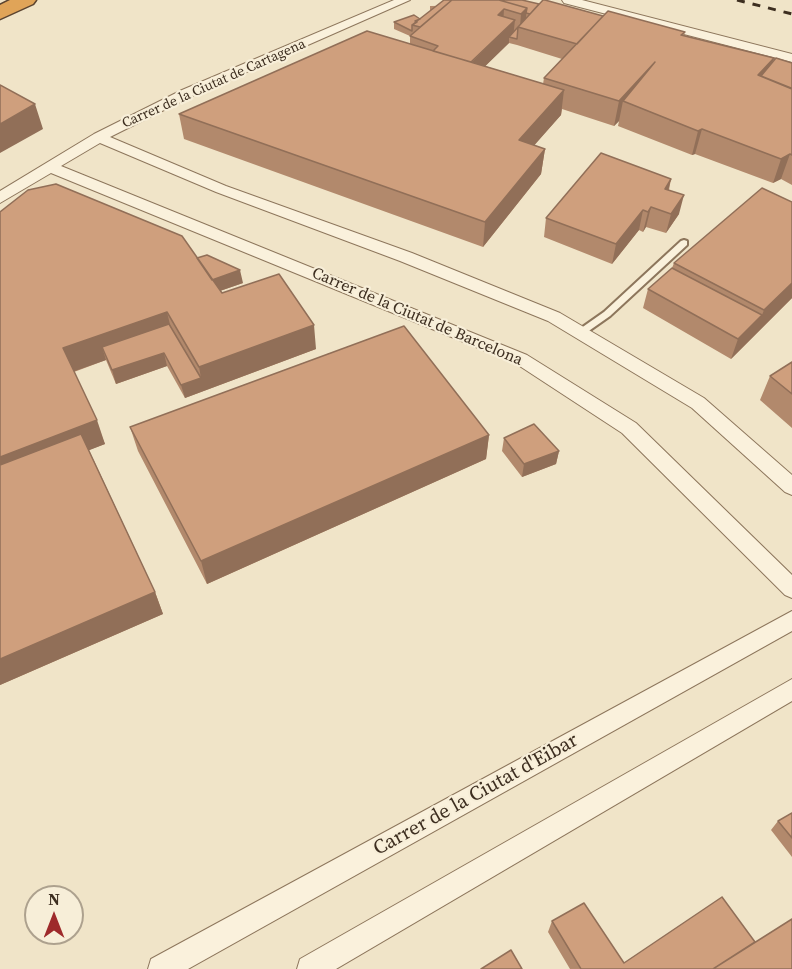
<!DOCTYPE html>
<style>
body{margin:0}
#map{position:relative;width:792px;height:969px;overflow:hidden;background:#f0e4c8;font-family:"Source Serif 4",serif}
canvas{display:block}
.north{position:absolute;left:24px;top:885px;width:60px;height:60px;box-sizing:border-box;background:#f7eed8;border:2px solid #ada18e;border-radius:50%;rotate:0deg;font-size:16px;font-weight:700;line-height:24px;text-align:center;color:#3d2e20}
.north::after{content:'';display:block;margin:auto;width:21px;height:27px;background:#9e2a2b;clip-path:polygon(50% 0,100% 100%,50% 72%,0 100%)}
</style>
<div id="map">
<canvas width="792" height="969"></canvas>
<div class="north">N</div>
</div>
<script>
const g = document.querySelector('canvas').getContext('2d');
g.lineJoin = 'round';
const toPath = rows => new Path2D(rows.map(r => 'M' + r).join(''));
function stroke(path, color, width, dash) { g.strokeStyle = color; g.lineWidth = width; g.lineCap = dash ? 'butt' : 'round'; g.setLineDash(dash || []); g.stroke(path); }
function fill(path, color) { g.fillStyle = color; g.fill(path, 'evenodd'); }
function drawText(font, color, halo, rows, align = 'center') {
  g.font = font + ' "Source Serif 4",serif'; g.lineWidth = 4.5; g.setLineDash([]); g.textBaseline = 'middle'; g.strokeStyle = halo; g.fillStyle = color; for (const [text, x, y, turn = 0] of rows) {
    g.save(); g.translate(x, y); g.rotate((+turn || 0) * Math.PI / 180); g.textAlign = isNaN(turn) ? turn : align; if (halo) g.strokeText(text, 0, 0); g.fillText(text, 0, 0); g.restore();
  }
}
const lane = toPath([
 [684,240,687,241,687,245,610,316,583,335,577,335,575,333,577,331,604,312,681,241,684,240]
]);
const street = toPath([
 [394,0,410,0,192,96,110,137,226,186,412,253,560,313,704,398,792,475,792,495,785,492,692,408,548,321,400,261,216,192,100,143,61,166,527,355,636,423,792,575,792,598,785,595,622,433,515,363,51,173,0,203,0,191,94,134,182,90,394,0],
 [562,0,582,0,792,54,792,62,564,3,562,0],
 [792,611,792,631,188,969,148,969,151,959,792,611],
 [792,679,792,701,336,969,297,969,300,959,792,679]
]);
const highway = toPath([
 [10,0,36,0,33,4,0,19,0,5,10,0]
]);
stroke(lane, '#8d765c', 4);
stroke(street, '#8d765c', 2);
stroke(highway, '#5b4430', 3);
fill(lane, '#faf1dc');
fill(street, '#faf1dc');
fill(highway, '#e0a458');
stroke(toPath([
 [737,0,792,14]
]), '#3d2e20', 3, [8, 8]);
fill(toPath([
 [539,4,685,32,684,35,772,63,792,63,792,185,781,179,773,183,695,154,692,155,618,126,619,121,614,126,562,109,561,115,534,145,545,149,541,174,483,247,184,139,179,114,410,44,410,36,394,29,394,22,420,19,430,11,430,6],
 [509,43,517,45,562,59,544,78,543,84,485,66],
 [671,179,669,190,679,214,666,233,646,227,643,232,639,230,612,264,544,237,546,218],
 [792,202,792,298,731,359,643,308,648,289,672,268,674,263],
 [0,212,243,283,220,291,222,293,316,349,185,398,167,366,116,384,106,360,74,372,105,444,89,450,155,592,163,614,0,685],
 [792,362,792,428,760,400,770,376],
 [130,427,489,435,486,459,207,584,138,451],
 [504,438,559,451,556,464,522,477,502,451],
 [792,813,792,857,771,830,778,821],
 [552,921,624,963,755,942,792,969,570,969,548,932]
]), '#b2896c');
fill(toPath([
 [527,8,525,27,520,27,521,14],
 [504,9,503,27,498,15],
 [515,20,513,38,509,37,509,43,466,85,468,66],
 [774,58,766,82,758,75],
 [655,62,623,101,619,121,614,126,619,101],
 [564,90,561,115,517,165,519,140],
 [35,104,43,129,0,153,0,124],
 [702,129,695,154,692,155,698,131],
 [545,149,541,174,483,247,485,222],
 [790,154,781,179,773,183,781,159],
 [671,179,666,199,665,189],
 [684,195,679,214,666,233,671,214],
 [651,207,646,227,643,232,648,212],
 [643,210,639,230,612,264,616,244],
 [240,270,243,283,211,294,209,281],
 [792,283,792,298,731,359,738,339,762,315,764,310],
 [167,312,173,337,102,347,106,360,72,372,63,348],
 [314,325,316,349,185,398,181,385,201,378,199,367],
 [164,353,167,366,116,384,112,370],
 [97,420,105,444,0,485,0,457],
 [489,435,486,459,207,584,201,561],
 [559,451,556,464,522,477,524,464],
 [155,592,163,614,0,685,0,659]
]), '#916f58');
const building = toPath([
 [444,0,452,0,420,27,412,25,444,0],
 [452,0,499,0,527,8,521,14,504,9,498,15,515,20,471,62,433,51,438,46,410,36,452,0],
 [499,0,522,0,539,4,530,14,526,13,527,8,499,0],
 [543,0,545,0,603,16,577,44,518,27,543,0],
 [608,11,685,32,681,35,774,58,758,75,792,89,792,155,790,154,781,159,702,129,698,131,623,101,655,62,619,101,544,78,608,11],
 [414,15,420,19,415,21,417,22,412,25,412,31,394,22,414,15],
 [518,27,517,39,509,37,518,27],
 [367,31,564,90,519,140,545,149,485,222,179,114,367,31],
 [776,58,792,63,792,88,791,88,761,76,776,58],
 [0,85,35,104,0,124,0,85],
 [601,153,671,179,665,189,684,195,671,214,651,207,648,212,643,210,616,244,546,218,601,153],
 [56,184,182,236,222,293,279,274,314,325,199,367,167,312,63,348,97,420,0,457,0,212,28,190,56,184],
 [762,188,792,202,792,283,764,310,674,263,762,188],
 [207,255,240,270,212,280,197,258,207,255],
 [672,268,762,315,738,339,648,289,672,268],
 [169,324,201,378,181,385,164,353,112,370,102,347,169,324],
 [404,326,489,435,201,561,130,427,404,326],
 [792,362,792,394,770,376,792,362],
 [534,424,559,451,524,464,504,438,534,424],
 [81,434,155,592,0,659,0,465,81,434],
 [792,813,792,838,778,821,792,813],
 [722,897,755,942,713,969,581,969,552,921,584,903,624,963,722,897],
 [792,919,792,969,713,969,792,919],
 [511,950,522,969,481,969,511,950]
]);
fill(building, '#cf9f7d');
stroke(building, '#916f58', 1.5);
drawText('14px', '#3d2e20', '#f7eed8', [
 ["Carrer de la Ciutat de Cartagena",214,84,-24]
]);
drawText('16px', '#3d2e20', '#f7eed8', [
 ["Carrer de la Ciutat de Barcelona",417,317,23]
]);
drawText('20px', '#3d2e20', '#f7eed8', [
 ["Carrer de la Ciutat d'Eibar",476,795,-29]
]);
</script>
